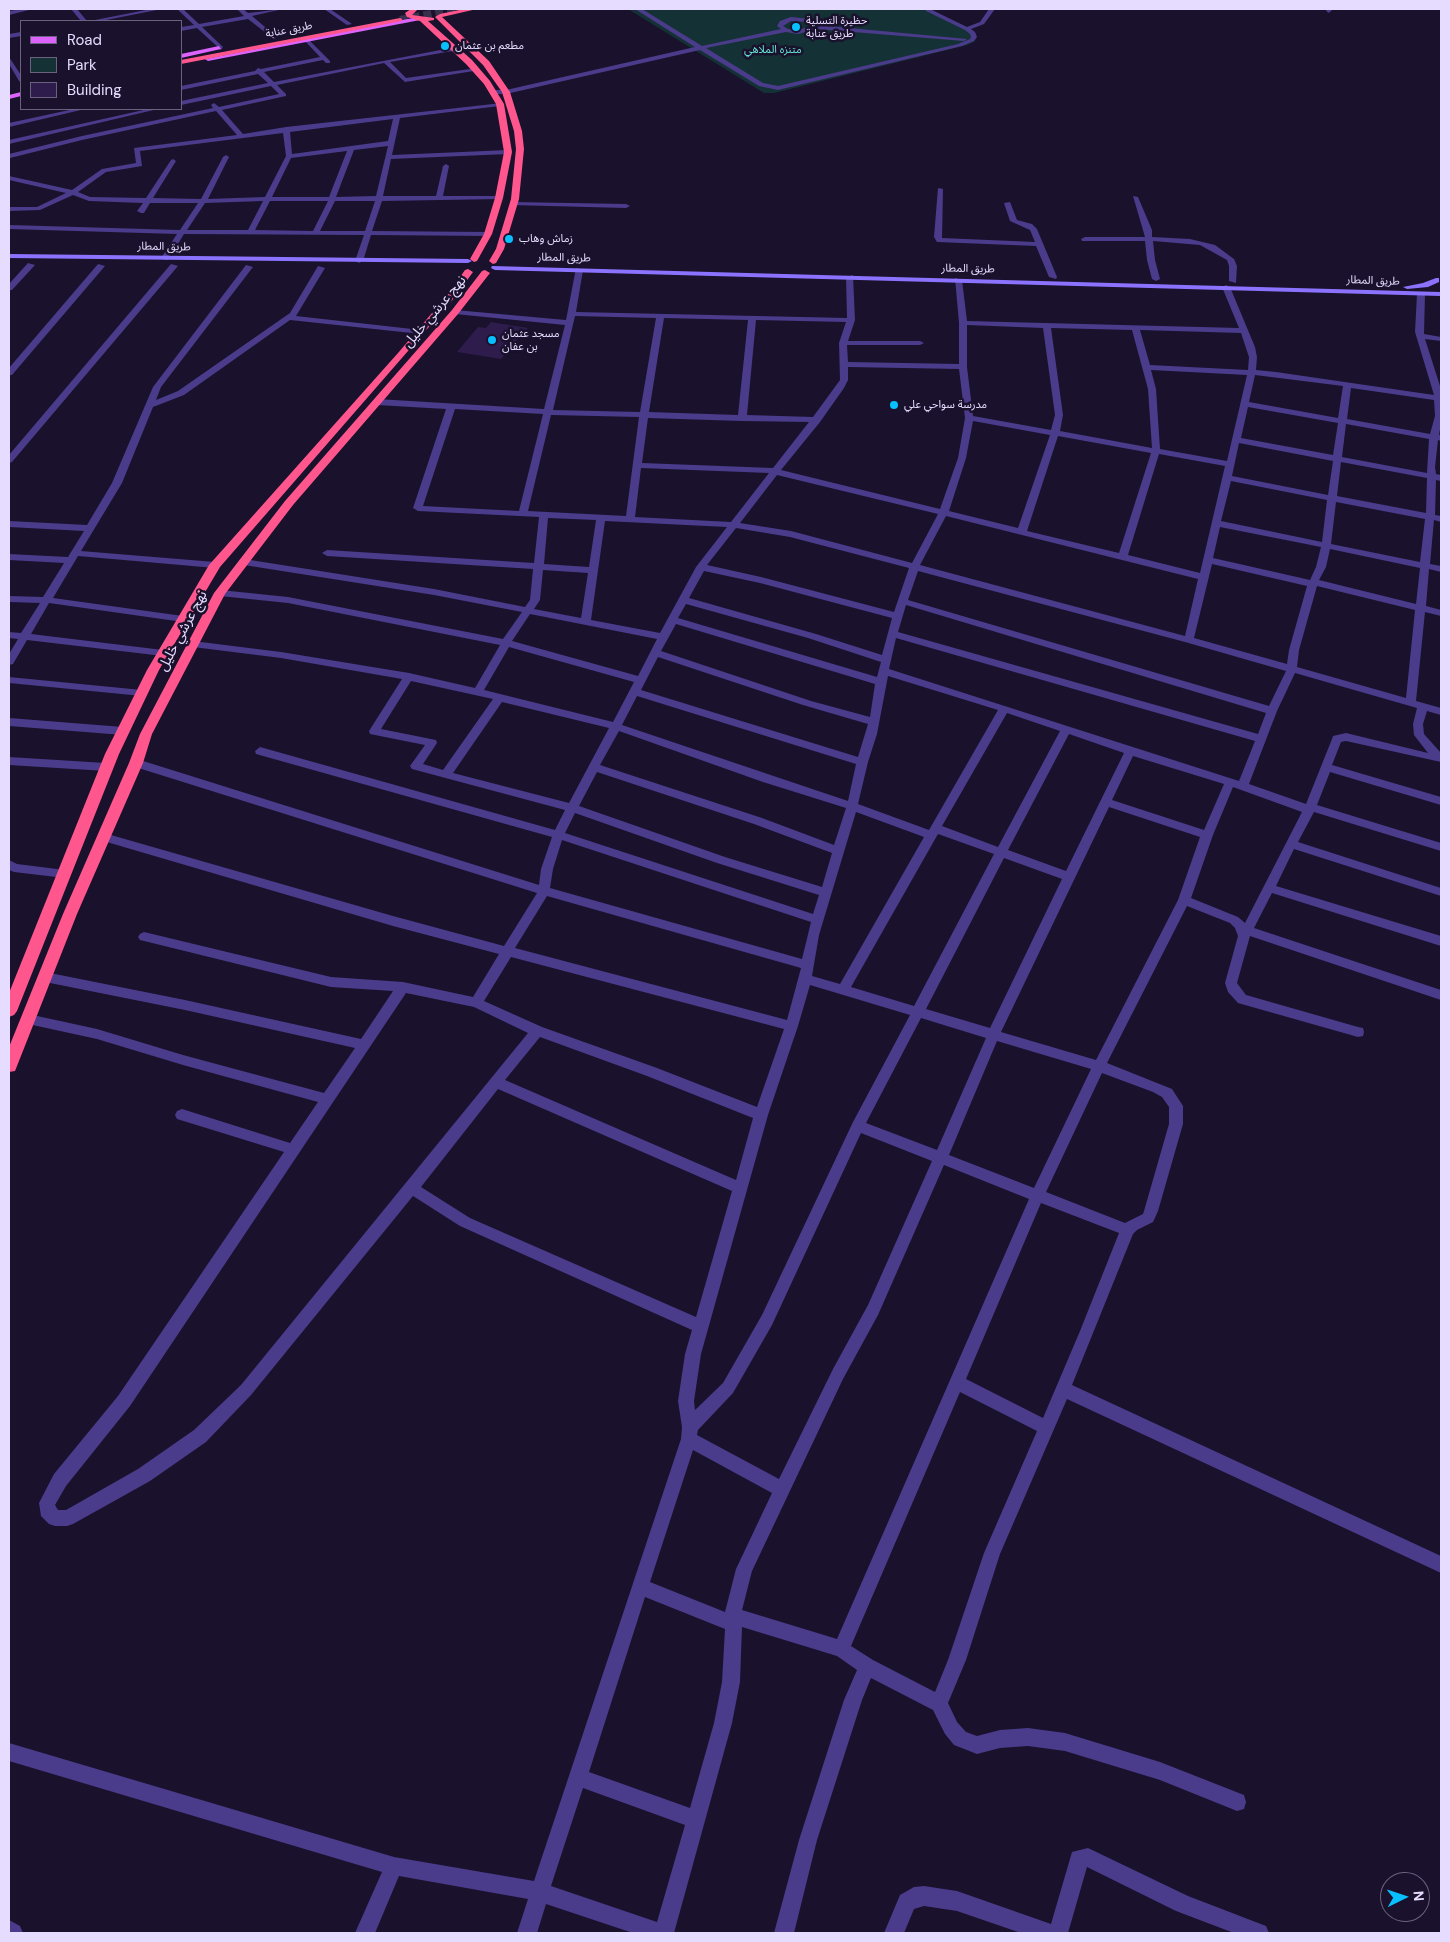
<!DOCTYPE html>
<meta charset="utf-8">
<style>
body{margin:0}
#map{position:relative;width:1450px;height:1942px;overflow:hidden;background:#1a112c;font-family:"DM Sans",sans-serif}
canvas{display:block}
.frame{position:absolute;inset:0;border:10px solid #e5dcff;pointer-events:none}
.legend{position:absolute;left:20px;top:20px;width:162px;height:90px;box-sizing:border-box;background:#1a112c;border:1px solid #6b6280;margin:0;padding:6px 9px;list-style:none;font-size:15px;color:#e5dcff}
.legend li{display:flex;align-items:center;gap:10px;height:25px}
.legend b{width:25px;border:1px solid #6b6280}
.north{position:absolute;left:1380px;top:1872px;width:50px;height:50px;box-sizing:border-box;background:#1a112c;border:1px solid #6b6280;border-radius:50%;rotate:86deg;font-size:14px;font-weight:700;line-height:20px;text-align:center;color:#e5dcff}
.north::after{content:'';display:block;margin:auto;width:18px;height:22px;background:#08c0ff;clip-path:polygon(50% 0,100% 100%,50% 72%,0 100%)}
</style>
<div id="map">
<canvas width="1450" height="1942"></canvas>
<div class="frame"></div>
<ul class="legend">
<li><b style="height:6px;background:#dd63ff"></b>Road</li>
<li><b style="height:14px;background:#143236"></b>Park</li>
<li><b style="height:14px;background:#2e1c4d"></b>Building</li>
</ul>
<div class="north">N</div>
</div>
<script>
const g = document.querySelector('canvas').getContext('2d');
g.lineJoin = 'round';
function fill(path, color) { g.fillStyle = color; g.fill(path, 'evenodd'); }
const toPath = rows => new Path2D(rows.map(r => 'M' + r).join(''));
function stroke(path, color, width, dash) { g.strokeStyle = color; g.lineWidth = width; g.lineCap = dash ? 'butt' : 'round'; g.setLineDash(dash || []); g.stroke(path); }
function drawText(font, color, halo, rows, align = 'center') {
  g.font = font + ' "DM Sans","Noto Sans Arabic",sans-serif'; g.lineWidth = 5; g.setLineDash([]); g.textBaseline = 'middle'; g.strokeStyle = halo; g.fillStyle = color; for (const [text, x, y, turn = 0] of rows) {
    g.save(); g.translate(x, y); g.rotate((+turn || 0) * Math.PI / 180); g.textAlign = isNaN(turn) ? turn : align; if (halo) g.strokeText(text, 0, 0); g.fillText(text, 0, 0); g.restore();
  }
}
fill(toPath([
 [628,9,924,9,974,33,976,38,974,42,967,45,774,93,764,93]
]), '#143236');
fill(toPath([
 [491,322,528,328,501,359,457,352,478,327,486,328]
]), '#2e1c4d');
stroke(toPath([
 [400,20,456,9]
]), '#382f4c', 8, [8, 4]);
fill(toPath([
 [22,9,33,9,9,15,9,11,22,9],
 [71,9,77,9,87,21,81,21,71,9],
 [151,9,162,9,101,21,90,21,151,9],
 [177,9,183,9,199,24,244,16,237,9,243,9,248,13,283,9,252,16,277,37,275,40,248,19,202,27,223,47,221,50,197,28,181,31,181,27,194,25,177,9],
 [324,9,330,9,352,24,347,25,324,9],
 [635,9,642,9,702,46,781,29,777,26,780,21,791,17,811,19,815,21,817,25,967,39,964,41,816,29,798,34,786,32,706,48,763,83,778,86,958,44,970,39,971,37,970,34,965,30,926,11,926,9,930,9,967,27,980,22,989,9,995,9,984,24,971,29,975,32,977,37,974,41,962,46,778,90,759,86,700,50,506,94,492,94,489,92,492,90,506,90,695,47,635,9],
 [791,21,808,22,812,26,798,30,788,29,783,26,791,21],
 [1327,9,1333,9,1329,13,1326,11,1327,9],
 [21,32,21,36,9,38,9,34,21,32],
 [307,38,330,61,330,63,326,63,323,60,264,72,274,82,456,47,458,50,390,62,406,78,477,68,480,70,405,82,384,63,277,85,286,94,286,96,222,110,243,134,286,127,502,103,502,105,500,106,400,118,392,155,508,150,511,152,508,154,391,159,383,196,436,196,443,166,446,164,449,166,443,196,499,196,501,197,501,199,382,201,372,231,488,232,491,232,491,236,371,235,363,261,359,263,355,261,364,235,184,234,168,260,165,260,161,258,177,234,9,229,9,225,180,230,198,203,150,203,144,213,141,213,137,211,143,203,89,201,73,195,40,210,9,211,9,207,37,207,66,193,9,180,9,176,72,190,102,169,136,163,134,148,237,135,216,111,82,140,10,158,9,154,82,136,213,108,211,105,214,103,219,107,279,94,271,86,181,105,181,101,268,83,258,74,181,90,181,86,255,71,258,68,261,69,320,57,304,40,307,38],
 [393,119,388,141,292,154,290,132,393,119],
 [283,133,286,156,265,197,208,199,229,157,226,155,223,157,201,199,153,198,176,161,173,159,171,160,146,198,90,197,78,192,106,172,142,166,140,151,283,133],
 [388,146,376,196,336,197,354,150,388,146],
 [347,151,329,197,272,197,291,158,347,151],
 [263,201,248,230,187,230,205,203,263,201],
 [270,201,328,201,313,231,255,230,270,201],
 [335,201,375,201,365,231,320,231,335,201],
 [9,57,21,75,21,82,19,81,9,64,9,57],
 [74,109,85,109,9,127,9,123,74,109],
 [148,109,158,109,9,144,9,140,148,109],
 [938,188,943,189,942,238,1035,242,1030,230,1010,221,1004,203,1010,202,1017,220,1032,224,1037,229,1057,277,1056,279,1049,277,1036,246,937,242,934,237,938,188],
 [1133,196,1138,197,1152,230,1152,237,1190,239,1215,245,1234,259,1237,266,1236,283,1229,281,1229,266,1227,260,1200,245,1153,241,1155,260,1160,279,1156,281,1152,279,1147,260,1145,241,1082,241,1081,239,1085,237,1145,237,1133,196],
 [513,202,626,204,630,206,626,208,511,205,511,203,513,202],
 [28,263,35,265,12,290,9,290,9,284,28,263],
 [98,264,105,266,12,375,9,375,9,368,98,264],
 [171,264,178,266,12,462,9,463,9,455,171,264],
 [246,265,253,267,161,387,156,400,178,391,290,313,318,266,325,268,296,316,421,330,425,332,421,334,290,320,184,395,153,407,122,483,81,551,215,562,220,565,215,568,78,556,53,598,183,616,188,619,183,622,49,603,31,634,163,650,168,653,163,656,27,640,13,664,9,665,9,654,18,639,9,638,9,632,21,633,40,603,9,602,9,596,43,597,64,563,9,560,9,554,68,557,84,531,9,527,9,521,87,525,112,483,153,387,246,265],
 [576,268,583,270,576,312,847,318,846,277,853,275,855,320,848,341,920,341,924,343,920,345,847,345,848,362,959,364,959,323,955,278,962,280,967,321,1239,328,1222,287,1226,285,1230,287,1255,347,1257,357,1256,370,1276,372,1434,395,1415,332,1417,294,1421,292,1425,294,1424,334,1441,337,1441,341,1425,339,1441,389,1441,424,1439,435,1441,435,1441,441,1438,440,1435,467,1436,474,1441,475,1441,481,1436,480,1435,515,1441,516,1441,522,1434,520,1430,564,1441,566,1441,572,1429,569,1426,606,1441,610,1441,616,1425,612,1416,701,1441,708,1441,715,1427,711,1423,724,1424,734,1441,753,1441,762,1346,741,1341,742,1332,765,1441,797,1441,805,1330,772,1317,805,1441,843,1441,851,1314,812,1298,842,1441,888,1441,896,1294,849,1276,886,1441,936,1441,946,1272,893,1254,928,1441,990,1441,1000,1250,936,1237,983,1246,995,1358,1027,1363,1028,1364,1032,1363,1036,1358,1037,1238,1003,1228,992,1225,983,1238,936,1235,928,1230,923,1187,906,1107,1063,1172,1089,1183,1106,1183,1124,1158,1211,1153,1222,1137,1230,1133,1234,1072,1385,1441,1556,1441,1573,1067,1399,1000,1554,966,1660,948,1703,957,1722,966,1732,977,1736,1000,1730,1028,1728,1065,1733,1160,1762,1244,1795,1246,1802,1244,1809,1237,1811,1160,1780,1065,1751,1028,1746,1000,1748,977,1754,954,1745,945,1734,933,1710,871,1678,862,1700,817,1840,794,1933,774,1933,799,1840,844,1700,857,1670,837,1656,742,1627,740,1682,732,1723,674,1933,633,1933,546,1904,537,1933,517,1933,528,1899,399,1876,375,1933,355,1933,382,1872,9,1761,9,1743,394,1857,534,1881,681,1439,682,1427,678,1401,685,1354,692,1330,460,1226,413,1196,251,1395,206,1442,150,1481,73,1524,67,1526,55,1526,49,1524,41,1516,39,1503,54,1474,118,1396,284,1152,177,1119,175,1115,177,1111,182,1109,290,1143,318,1102,183,1065,97,1039,28,1024,23,1023,22,1019,23,1015,28,1014,97,1029,183,1055,324,1093,355,1048,185,1010,45,982,41,980,39,977,41,974,45,972,185,1000,361,1039,393,991,331,987,140,940,138,937,140,934,144,932,331,977,403,982,473,997,499,954,393,926,100,840,98,837,104,833,393,916,504,946,537,893,132,766,130,763,136,759,140,760,539,885,541,869,552,837,256,754,255,751,260,747,555,830,565,810,412,769,410,766,425,745,370,734,369,731,402,679,281,658,193,647,188,644,193,641,281,652,409,673,475,688,500,645,288,603,220,596,215,593,220,590,288,597,503,639,522,612,434,595,244,565,239,562,244,559,434,589,525,607,530,600,533,569,327,556,322,553,327,550,534,563,539,517,418,511,413,508,446,409,377,405,373,402,377,399,544,409,565,325,455,314,451,312,455,310,566,320,576,268],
 [575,316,656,318,640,412,553,410,575,316],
 [664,318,748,320,738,415,649,412,664,318],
 [756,320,846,322,839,343,840,380,813,417,747,415,756,320],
 [967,325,1043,328,1055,415,1051,430,973,416,967,367,967,325],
 [1051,328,1132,330,1148,389,1152,448,1060,431,1063,415,1051,328],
 [1140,330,1241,333,1249,357,1248,370,1150,365,1140,330],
 [848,367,959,369,965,418,958,458,940,509,781,470,820,422,844,388,848,380,848,367],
 [1151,370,1247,375,1227,461,1160,449,1156,389,1151,370],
 [1255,375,1343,386,1338,418,1249,402,1255,375],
 [1351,388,1434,400,1435,416,1430,434,1347,419,1351,388],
 [1248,407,1338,423,1333,455,1241,438,1248,407],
 [455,409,543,414,519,511,423,506,455,409],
 [551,415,639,417,626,516,528,511,551,415],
 [648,418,742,421,809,422,773,468,642,463,648,418],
 [973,421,1050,435,1018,528,949,511,966,458,973,421],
 [1346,424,1429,439,1427,473,1342,457,1346,424],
 [1058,436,1151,453,1119,553,1027,531,1058,436],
 [1239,443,1333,461,1328,495,1232,476,1239,443],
 [1159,454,1225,466,1200,573,1128,555,1159,454],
 [1341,462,1427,478,1426,513,1337,496,1341,462],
 [641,468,769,473,731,522,635,517,641,468],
 [777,475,938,514,912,563,791,531,740,523,777,475],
 [1231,481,1327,500,1322,542,1221,521,1231,481],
 [1336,502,1425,519,1420,562,1331,544,1336,502],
 [946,516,1198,579,1185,636,920,565,946,516],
 [548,518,596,520,589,567,544,564,548,518],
 [605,521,727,527,696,567,660,633,591,620,605,521],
 [1220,527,1321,547,1316,567,1310,580,1213,558,1220,527],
 [736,528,790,537,909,568,894,612,761,577,707,565,736,528],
 [1330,549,1420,568,1416,604,1319,580,1326,567,1330,549],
 [1212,564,1307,586,1289,650,1287,664,1194,638,1212,564],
 [543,570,588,573,581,618,534,609,540,600,543,570],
 [704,571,760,583,892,618,882,655,816,634,689,598,704,571],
 [918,571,1185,642,1286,671,1269,706,908,600,918,571],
 [1317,586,1415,610,1406,698,1297,667,1299,650,1317,586],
 [686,604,808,638,881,662,877,677,678,618,686,604],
 [906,605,1266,713,1258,734,898,632,906,605],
 [530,614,657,639,638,676,512,641,530,614],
 [676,624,875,684,870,717,811,701,661,651,676,624],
 [896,638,1255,741,1239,781,889,669,896,638],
 [509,647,634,682,613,722,484,690,509,647],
 [658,657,803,705,868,724,858,757,641,690,658,657],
 [1295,673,1417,708,1413,724,1414,735,1428,753,1346,733,1333,736,1332,739,1306,804,1249,784,1277,711,1295,673],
 [888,676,998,710,929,830,858,804,868,762,877,734,888,676],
 [411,681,493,699,443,770,423,764,437,743,436,740,381,729,411,681],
 [637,696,856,764,848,801,622,725,637,696],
 [502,702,609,728,569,803,453,773,502,702],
 [1007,713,1060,731,998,847,942,826,1007,713],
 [619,731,763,782,846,808,834,845,762,818,600,765,619,731],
 [1069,734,1124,753,1066,871,1008,850,1069,734],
 [1133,756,1224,784,1204,830,1112,800,1133,756],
 [597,772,754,824,832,853,822,887,725,857,579,806,597,772],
 [1233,787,1302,812,1245,923,1238,917,1191,898,1213,835,1233,787],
 [1109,807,1200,837,1178,900,1096,1060,1001,1032,1109,807],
 [856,812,924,837,840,984,812,976,819,935,856,812],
 [575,813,717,863,819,895,813,914,565,833,575,813],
 [938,834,994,854,914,1006,851,987,938,834],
 [562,840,811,922,802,959,550,888,553,869,562,840],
 [1004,858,1062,879,990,1028,926,1009,1004,858],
 [547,896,801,968,787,1020,515,948,547,896],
 [511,957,784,1029,757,1107,657,1068,542,1027,484,1001,511,957],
 [810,985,910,1015,853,1122,762,1315,723,1383,695,1410,694,1401,701,1354,768,1115,798,1026,810,985],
 [406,993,474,1007,528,1033,241,1385,194,1430,138,1469,66,1510,58,1510,55,1505,66,1486,130,1406,406,993],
 [921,1018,986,1038,937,1150,866,1123,921,1018],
 [540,1037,647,1076,753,1118,736,1180,505,1080,540,1037],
 [997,1041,1091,1069,1034,1188,949,1155,997,1041],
 [1102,1073,1153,1092,1162,1097,1169,1107,1169,1124,1144,1211,1143,1214,1125,1223,1046,1192,1102,1073],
 [498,1089,732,1191,696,1317,470,1218,421,1187,498,1089],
 [861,1133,932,1161,868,1305,833,1369,779,1479,697,1435,698,1430,733,1393,772,1325,861,1133],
 [944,1165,1029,1199,837,1639,742,1610,752,1571,843,1379,878,1315,944,1165],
 [1041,1203,1119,1233,1080,1331,1043,1418,966,1379,1041,1203],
 [960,1392,1037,1431,984,1553,948,1660,935,1692,873,1660,851,1646,960,1392],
 [693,1450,772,1493,736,1569,725,1612,650,1582,693,1450],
 [645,1597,725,1629,722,1682,714,1723,690,1808,589,1772,645,1597],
 [583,1788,685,1825,657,1922,551,1886,583,1788],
 [9,677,142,690,147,693,142,696,9,683,9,677],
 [9,718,123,727,128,731,123,735,9,726,9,718],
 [9,757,106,763,112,767,106,771,9,765,9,757],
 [9,860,17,864,65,870,71,874,65,878,14,872,9,870,9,860],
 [1088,1848,1188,1896,1266,1926,1269,1933,1234,1933,1176,1911,1087,1867,1068,1933,1021,1933,957,1911,924,1906,914,1909,904,1933,884,1933,900,1895,914,1887,924,1886,957,1891,1051,1924,1072,1852,1088,1848],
 [9,1920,20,1926,23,1933,9,1933,9,1920]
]), '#4b3b8b');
fill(toPath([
 [9,254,468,259,472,261,468,263,9,258,9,254],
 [492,266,1441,292,1441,296,495,270,491,268,492,266],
 [1436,278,1439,278,1439,282,1428,287,1407,289,1403,287,1423,283,1436,278]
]), '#8c73ff');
fill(toPath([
 [418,17,420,20,208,61,205,59,418,17],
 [219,46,221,49,181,58,181,54,219,46],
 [21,92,21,96,9,99,9,95,21,92]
]), '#dd63ff');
fill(toPath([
 [411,9,418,9,412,15,434,18,434,20,428,21,472,60,490,81,504,104,512,152,503,198,492,234,477,261,474,262,470,259,484,234,495,198,504,152,496,104,484,84,466,64,420,21,407,17,405,13,411,9],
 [464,9,477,9,442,17,489,61,510,92,522,131,524,149,519,199,504,249,496,263,493,264,489,261,496,249,511,199,516,149,514,131,502,92,483,65,435,17,440,14,464,9],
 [400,18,402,19,402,21,181,64,181,60,400,18],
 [468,269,473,272,455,297,220,567,159,670,119,754,17,1011,14,1015,9,1017,9,993,105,754,147,670,209,565,398,353,449,293,465,270,468,269],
 [485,270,490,273,458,314,293,505,225,594,152,734,143,763,77,914,17,1066,15,1071,9,1072,9,1047,63,914,129,763,140,734,214,593,285,501,452,310,482,271,485,270]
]), '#ff578d');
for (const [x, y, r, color] of [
 [796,27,5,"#08c0ff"],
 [445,46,5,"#08c0ff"],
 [509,239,5,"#08c0ff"],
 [492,340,5,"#08c0ff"],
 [894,405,5,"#08c0ff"]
]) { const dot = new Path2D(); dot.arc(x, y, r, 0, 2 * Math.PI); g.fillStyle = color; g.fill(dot); stroke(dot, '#1a112c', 2); }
drawText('11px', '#e5dcff', '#1a112c', [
 ["حظيرة التسلية",806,21],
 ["طريق عنابة",806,34],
 ["مطعم بن عثمان",455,46],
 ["زماش وهاب",519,239],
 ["مسجد عثمان",502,334],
 ["بن عفان",502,347],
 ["مدرسة سواحي علي",904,405]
], 'left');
drawText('11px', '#e5dcff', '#1a112c', [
 ["طريق عنابة",289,30,-11],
 ["طريق المطار",164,247,1],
 ["طريق المطار",564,258,1],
 ["طريق المطار",968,269,1],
 ["طريق المطار",1373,281,2]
]);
drawText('11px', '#64e3d7', '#1a112c', [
 ["متنزه الملاهي",773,50]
]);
drawText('14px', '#e5dcff', '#1a112c', [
 ["نهج عرشي خليل",435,312,-50],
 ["نهج عرشي خليل",183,631,-62]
]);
</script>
